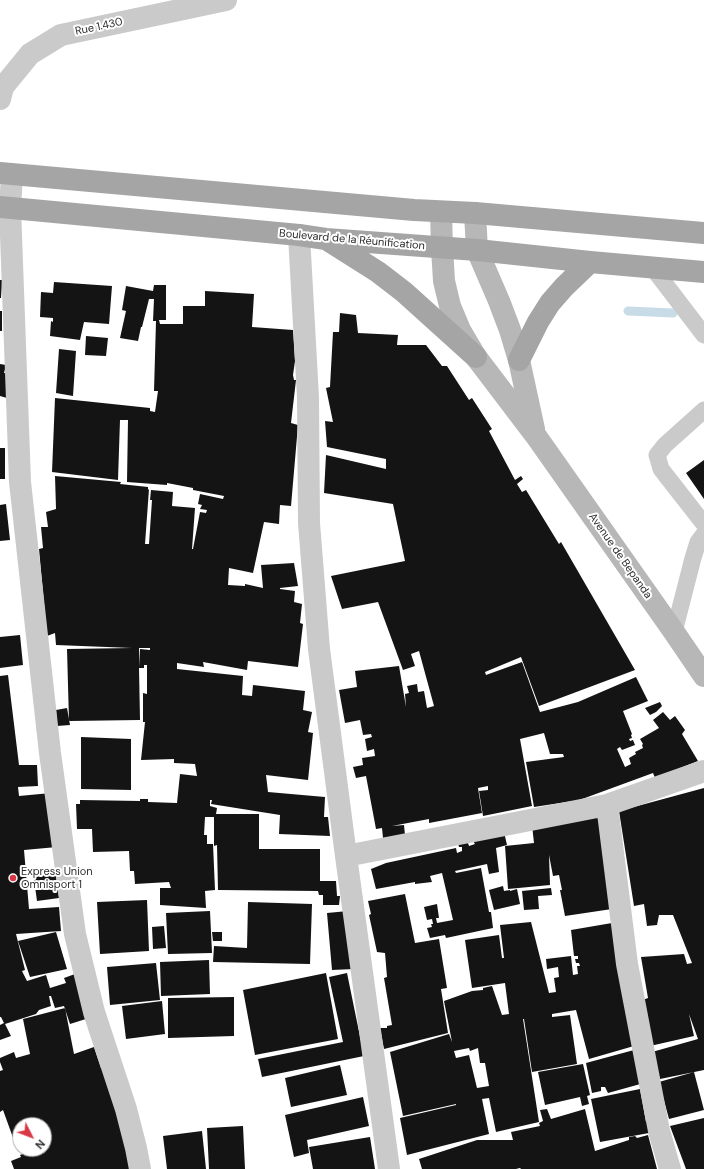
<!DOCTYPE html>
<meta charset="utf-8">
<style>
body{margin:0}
#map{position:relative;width:704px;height:1169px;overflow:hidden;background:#fff;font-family:"DM Sans",sans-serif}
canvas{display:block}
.north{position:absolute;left:12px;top:1117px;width:40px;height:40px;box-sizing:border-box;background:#fff;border:1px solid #ababab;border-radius:50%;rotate:132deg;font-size:11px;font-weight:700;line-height:16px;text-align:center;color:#2d2d2d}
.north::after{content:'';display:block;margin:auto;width:14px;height:18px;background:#da3846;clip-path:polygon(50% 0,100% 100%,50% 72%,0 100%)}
</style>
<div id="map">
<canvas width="704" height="1169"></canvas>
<div class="north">N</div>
</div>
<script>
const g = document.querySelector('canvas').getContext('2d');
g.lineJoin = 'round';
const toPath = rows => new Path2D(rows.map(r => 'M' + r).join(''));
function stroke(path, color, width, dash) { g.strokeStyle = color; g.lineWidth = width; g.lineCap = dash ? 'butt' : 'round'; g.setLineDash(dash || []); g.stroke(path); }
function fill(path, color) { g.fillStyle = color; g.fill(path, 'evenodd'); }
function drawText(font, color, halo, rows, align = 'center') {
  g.font = font + ' "DM Sans",sans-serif'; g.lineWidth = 4; g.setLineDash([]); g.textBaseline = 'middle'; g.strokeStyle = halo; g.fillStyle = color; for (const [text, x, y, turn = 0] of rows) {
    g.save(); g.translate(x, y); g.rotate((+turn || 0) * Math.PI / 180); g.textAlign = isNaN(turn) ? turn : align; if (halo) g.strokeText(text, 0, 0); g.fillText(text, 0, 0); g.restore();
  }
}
stroke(toPath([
 [628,311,673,313]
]), '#c8dce8', 9);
fill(toPath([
 [0,280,2,280,1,298,0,298],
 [54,282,112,286,109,324,84,322,80,340,50,336,51,321,53,322,53,318,40,317,41,292,53,293],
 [154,285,166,285,166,320,159,320,160,324,183,324,183,306,205,306,205,291,254,294,252,327,293,330,295,361,293,375,294,380,296,380,291,423,298,425,291,506,280,505,279,524,264,522,253,573,229,568,228,585,245,586,245,584,263,588,261,565,294,563,298,586,280,588,280,589,295,591,294,602,302,604,300,623,303,624,298,667,248,661,247,670,203,662,204,667,177,663,177,669,243,676,242,695,252,696,253,685,305,691,303,710,312,712,308,732,313,733,308,780,266,775,268,792,325,797,324,817,328,817,330,836,279,834,280,815,211,804,212,800,210,800,210,806,217,808,216,814,259,814,259,849,320,849,320,881,336,881,337,896,340,896,339,905,323,905,323,895,319,895,318,891,218,890,217,845,214,846,214,817,205,817,204,835,207,835,207,844,213,844,215,890,205,891,206,908,160,905,160,888,171,888,169,882,135,884,134,871,130,871,129,851,93,852,92,829,77,829,76,804,80,804,80,800,140,801,140,799,148,799,148,802,177,803,180,774,197,776,195,764,174,763,174,759,141,760,145,722,143,722,143,693,147,694,147,665,144,665,144,668,139,668,140,720,69,721,67,649,132,648,56,645,55,633,47,636,39,549,43,548,41,527,48,527,46,512,56,509,55,476,121,482,120,484,148,487,148,490,149,489,145,544,149,544,152,500,150,500,151,490,173,492,172,506,195,508,192,549,193,549,200,512,206,513,207,510,200,509,202,505,198,504,200,494,223,499,224,496,193,490,193,488,167,483,167,485,127,482,128,420,120,420,118,480,52,472,55,398,150,408,150,411,155,412,158,391,154,391,156,321,153,321,154,299,149,299,142,327,141,327,138,341,120,338,126,311,122,310,126,286,153,291],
 [139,648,150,648,150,650,140,649,140,667],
 [0,311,2,311,2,331,0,331],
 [340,313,356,315,358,333,398,335,397,345,426,345,442,366,447,366,469,400,472,398,492,429,489,431,515,480,521,476,523,479,517,484,522,492,526,490,559,544,561,542,635,670,539,706,521,657,485,672,486,675,522,662,540,712,578,702,636,677,648,701,623,711,632,734,631,735,632,738,629,739,630,741,633,740,635,745,622,750,620,747,617,749,625,767,631,764,629,758,636,754,635,752,643,748,642,745,643,744,640,739,659,728,653,720,663,712,670,720,675,716,685,730,682,734,698,761,655,778,653,773,574,802,573,801,534,807,526,762,564,757,563,754,550,754,544,733,520,739,532,806,483,816,479,791,488,790,488,786,478,788,482,813,429,823,429,819,392,826,404,825,405,835,383,838,382,828,376,829,366,776,356,778,353,767,363,765,362,758,375,756,374,749,367,751,365,739,372,737,371,734,363,735,360,720,345,723,339,690,357,687,355,671,399,666,406,707,405,694,409,693,407,686,417,684,418,692,424,691,427,708,434,706,419,651,411,654,415,666,403,670,378,602,342,609,331,576,405,561,393,504,324,493,326,455,386,469,386,459,327,447,325,421,333,422,326,388,330,387,333,332,339,332],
 [86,336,108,338,106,356,85,355],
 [59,349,76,351,73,396,56,393],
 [0,364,6,365,4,373,12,374,7,398,0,396],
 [0,448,5,448,5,479,0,479],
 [704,460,704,499,686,473],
 [6,504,10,540,0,541,0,505],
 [20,635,23,665,0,668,0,637],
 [8,675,19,765,37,765,38,786,18,787,19,796,51,793,57,847,24,850,29,909,59,907,61,931,16,934,25,970,22,971,27,981,46,975,50,988,66,983,64,978,75,974,89,1018,70,1024,64,1006,55,1008,51,996,49,996,51,1006,39,1010,36,1014,5,1024,11,1036,0,1040,0,1025,4,1023,1,1017,0,1017,0,676],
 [660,702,662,706,656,712,650,715,645,708],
 [67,708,70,725,57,726,56,710],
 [81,737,131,739,131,790,81,789],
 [704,788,704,1070,660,1079,652,1052,698,1039,689,1014,694,1036,650,1046,640,1001,648,998,641,957,684,954,687,964,692,963,673,915,659,915,657,925,647,926,644,904,634,906,619,811],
 [599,817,612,909,565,916,560,890,562,890,559,875,553,876,549,855,550,885,508,889,505,846,534,843,532,825],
 [504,832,507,845,496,848,499,872,489,874,487,864,455,871,456,873,481,868,489,912,491,912,493,928,446,938,445,935,430,938,427,928,432,927,431,924,433,924,432,919,427,920,424,907,437,904,439,918,436,918,437,923,453,920,442,873,430,876,432,882,415,884,415,882,376,889,371,869,386,863,456,848,457,853,462,851,462,847,459,847,458,843,467,840,469,846,475,844,473,841],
 [55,869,59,898,37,901,33,872],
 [503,886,504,891,510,890,510,891,517,889,520,904,494,910,489,890],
 [551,888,552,895,538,896,539,909,524,910,522,891],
 [405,894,415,943,439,939,447,988,441,989,448,1033,384,1049,380,1028,387,1028,387,1026,392,1025,384,978,387,977,385,953,377,952,369,915,371,914,368,901],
 [147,900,149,951,100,954,97,902],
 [248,902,312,904,310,964,213,962,214,946,247,948],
 [210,911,212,953,168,954,166,913],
 [348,911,354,969,332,970,327,913],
 [531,922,549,993,556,992,554,978,559,977,558,967,547,969,546,959,571,956,573,975,578,974,577,966,580,966,579,963,576,963,575,959,578,959,578,956,574,956,571,930,612,923,634,1046,589,1059,576,1010,552,1014,552,1017,570,1015,577,1064,532,1072,524,1019,523,1019,539,1122,496,1132,489,1098,482,1099,489,1134,407,1155,400,1118,456,1105,456,1104,403,1116,390,1052,449,1034,452,1042,444,1001,472,991,483,990,483,988,492,986,502,1015,509,1014,505,983,472,988,465,940,499,935,502,958,504,958,500,925],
 [469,1048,470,1051,478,1048,480,1063,485,1063,489,1086,477,1088,469,1055,456,1058,454,1051],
 [164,926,166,948,153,949,152,927],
 [56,932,67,969,30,977,18,941],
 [212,932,222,932,222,941,213,941],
 [209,960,210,994,161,996,160,962],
 [156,963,160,1000,110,1005,107,967],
 [326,973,338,1039,255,1055,243,990],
 [347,973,364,1056,262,1077,258,1059,343,1042,329,977],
 [234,997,234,1036,168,1038,168,998],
 [162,1001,165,1034,126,1039,122,1006],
 [65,1008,74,1054,94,1047,101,1068,104,1066,132,1169,14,1169,11,1161,21,1157,20,1155,34,1149,44,1149,44,1145,47,1144,44,1136,44,1125,20,1125,20,1144,16,1146,3,1110,0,1112,0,1071,3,1070,0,1062,0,1058,14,1052,16,1058,30,1054,23,1019],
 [634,1050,644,1083,608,1093,605,1087,601,1087,601,1091,592,1093,586,1063],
 [583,1064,590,1095,587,1096,589,1104,582,1106,580,1097,545,1105,538,1072],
 [340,1065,347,1095,291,1107,285,1078],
 [694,1072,704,1110,669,1119,659,1082],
 [640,1089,646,1122,648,1122,649,1133,600,1142,591,1099],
 [363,1097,369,1126,307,1140,309,1153,294,1157,285,1115],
 [547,1109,551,1119,585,1109,595,1151,629,1140,629,1137,635,1136,637,1138,648,1135,657,1169,521,1169,520,1168,516,1169,422,1169,419,1159,477,1140,513,1140,511,1132,540,1126,539,1123,543,1121,540,1110],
 [704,1118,704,1169,686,1169,670,1126],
 [243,1126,245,1169,209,1169,207,1128],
 [202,1131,206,1169,167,1169,163,1136],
 [370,1137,375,1169,313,1169,309,1147]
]), '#141414');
stroke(toPath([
 [652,267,704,335],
 [704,410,665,445,657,455,661,469,704,524],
 [674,632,693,558,698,542,704,534]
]), '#cacaca', 17);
stroke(toPath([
 [0,99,3,87,30,54,61,35,226,0],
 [12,175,10,208,20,482,50,753,75,934,94,1012,126,1109,136,1148,140,1169],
 [299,235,308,397,309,523,319,649,346,856,389,1169],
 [607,805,627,964,659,1131,670,1169],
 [346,856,607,805,704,771]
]), '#cacaca', 22);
stroke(toPath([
 [441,212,442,248,444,281,450,306,460,330,476,357,536,436,674,632,704,676],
 [475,213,477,250,499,301,510,330,519,360,534,429]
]), '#b7b7b7', 22);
stroke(toPath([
 [0,173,414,210,475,213,704,233],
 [0,207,299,235,326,239,477,250,590,262,704,272],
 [329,241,378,272,404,292,476,357],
 [519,360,538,322,550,303,564,287,590,262]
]), '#a5a5a5', 22);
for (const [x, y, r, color] of [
 [13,878,4,"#da3846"]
]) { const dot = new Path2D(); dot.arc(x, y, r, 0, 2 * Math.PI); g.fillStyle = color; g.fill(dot); stroke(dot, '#fff', 1.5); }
drawText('11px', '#2d2d2d', '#fff', [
 ["Rue 1.430",99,27,-12],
 ["Boulevard de la Réunification",352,240,5],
 ["Avenue de Bepanda",620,556,55]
]);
drawText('11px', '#2d2d2d', '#fff', [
 ["Express Union",21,872],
 ["Omnisport 1",21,885]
], 'left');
</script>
